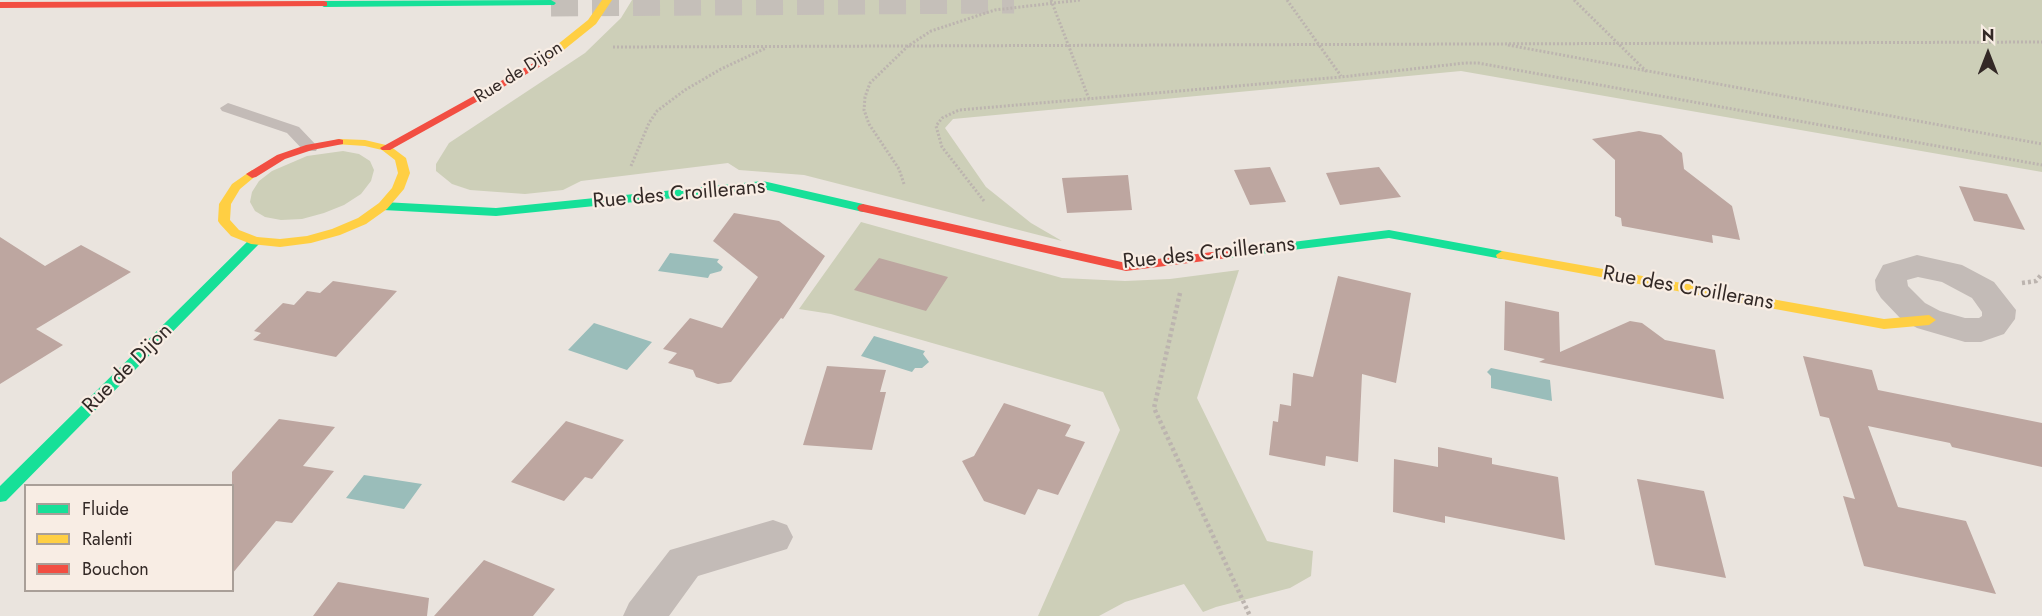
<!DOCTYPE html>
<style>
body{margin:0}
#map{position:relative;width:2042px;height:616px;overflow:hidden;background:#eae4de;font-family:Jost,sans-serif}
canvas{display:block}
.legend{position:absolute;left:24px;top:484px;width:210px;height:108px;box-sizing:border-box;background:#f8ede4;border:2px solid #a99f98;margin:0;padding:8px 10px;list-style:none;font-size:18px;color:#332926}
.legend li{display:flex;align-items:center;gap:12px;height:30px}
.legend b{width:30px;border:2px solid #a99f98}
.north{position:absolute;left:1958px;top:24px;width:60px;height:60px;-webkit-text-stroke:4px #f8ede4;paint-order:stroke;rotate:0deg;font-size:16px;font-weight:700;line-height:24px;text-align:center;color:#332926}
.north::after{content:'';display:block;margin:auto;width:21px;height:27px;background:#332926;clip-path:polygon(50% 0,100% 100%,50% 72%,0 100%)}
</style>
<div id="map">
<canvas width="2042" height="616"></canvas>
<ul class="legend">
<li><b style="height:8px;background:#16e098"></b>Fluide</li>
<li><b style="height:8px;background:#ffcf43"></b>Ralenti</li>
<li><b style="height:8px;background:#f24e42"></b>Bouchon</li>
</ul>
<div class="north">N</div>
</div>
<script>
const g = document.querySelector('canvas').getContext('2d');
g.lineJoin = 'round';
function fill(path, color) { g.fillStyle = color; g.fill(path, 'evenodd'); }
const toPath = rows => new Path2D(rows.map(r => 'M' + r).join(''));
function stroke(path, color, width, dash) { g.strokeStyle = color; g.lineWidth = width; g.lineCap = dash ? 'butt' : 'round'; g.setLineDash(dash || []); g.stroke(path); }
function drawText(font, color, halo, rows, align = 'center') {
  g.font = font + ' Jost,sans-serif'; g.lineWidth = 4.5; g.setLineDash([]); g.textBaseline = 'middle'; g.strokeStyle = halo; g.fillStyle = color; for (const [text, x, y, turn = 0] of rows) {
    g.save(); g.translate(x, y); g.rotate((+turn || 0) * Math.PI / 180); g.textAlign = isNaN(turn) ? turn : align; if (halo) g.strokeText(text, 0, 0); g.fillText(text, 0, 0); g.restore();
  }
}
fill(toPath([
 [632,0,2042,0,2042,172,1461,71,953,119,945,128,986,187,1031,223,1062,241,804,175,739,170,728,163,581,181,563,190,525,194,470,190,452,184,436,171,436,164,449,143,585,53,621,18],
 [343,151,359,154,370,161,374,170,371,181,361,194,344,205,324,213,302,219,281,220,265,217,255,211,250,202,252,192,259,181,272,171,307,156],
 [861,222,1062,278,1125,281,1170,279,1239,270,1197,398,1267,541,1313,551,1311,576,1290,588,1216,607,1203,612,1184,584,1125,602,1099,616,1038,616,1120,430,1103,392,831,314,799,309]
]), '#cdcfb8');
fill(toPath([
 [670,253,719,259,717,262,723,267,721,271,710,274,708,278,658,271],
 [594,323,652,342,627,370,568,350],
 [874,336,925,351,923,354,929,362,922,368,915,368,912,372,861,356],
 [1491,368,1550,380,1552,401,1491,388,1491,376,1487,372],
 [364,475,422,484,404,509,346,498]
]), '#9abdba');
fill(toPath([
 [1639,131,1661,135,1682,153,1684,169,1732,206,1740,240,1712,235,1713,243,1622,226,1621,218,1615,216,1615,160,1592,139],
 [1270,167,1286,202,1250,205,1234,170],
 [1379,167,1401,197,1340,205,1326,173],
 [1128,175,1132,210,1067,213,1062,178],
 [1959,186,2007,194,2025,230,1974,221],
 [734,213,779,221,825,256,783,319,781,318,731,382,718,384,696,377,693,370,668,363,677,353,663,349,690,318,722,328,758,277,713,241],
 [0,237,45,266,81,245,131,272,36,329,63,345,0,384],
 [879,258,948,277,926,311,854,290],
 [1338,276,1411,293,1396,383,1362,374,1358,462,1326,456,1325,466,1269,455,1273,421,1278,422,1280,404,1291,406,1293,373,1313,377],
 [333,281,397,291,336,357,253,340,261,333,254,331,283,303,294,305,307,291,320,293],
 [1505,301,1559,312,1560,352,1630,321,1642,323,1665,340,1715,350,1724,399,1539,362,1545,359,1504,350],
 [1803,356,1872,370,1878,390,2042,423,2042,467,1952,447,1950,443,1868,426,1898,507,1966,521,1996,594,1864,566,1843,496,1855,499,1829,418,1820,416],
 [827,366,886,370,880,392,886,392,872,450,803,445],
 [1004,403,1071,425,1065,436,1085,442,1058,495,1038,489,1025,515,984,501,962,461,974,456],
 [279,419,335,427,303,466,334,471,292,523,276,521,232,574,232,472],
 [566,421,624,440,592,479,585,477,564,501,511,482],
 [1438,447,1492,458,1492,464,1558,477,1565,540,1445,516,1445,523,1393,512,1394,459,1438,467],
 [1637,479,1704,491,1726,578,1655,565],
 [484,560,555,589,533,616,434,616],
 [338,582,429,598,427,616,313,616]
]), '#bda6a0');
stroke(toPath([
 [551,3,1014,0]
]), '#c5bfb9', 27, [27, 14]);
stroke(toPath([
 [1051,0,1089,99],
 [1287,0,1341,76],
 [1574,0,1647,72],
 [1508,45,2042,144],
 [613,47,2042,42],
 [631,166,649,123,657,111,685,90,721,69,766,48],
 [904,184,899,169,869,124,864,110,865,97,870,83,908,46,931,31,995,10,1080,0],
 [984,201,942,147,936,126,942,118,959,110,1341,77,1465,63,1478,63,2042,165]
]), '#bcb4af', 3, [2, 2]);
stroke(toPath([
 [2022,283,2036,281,2042,274],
 [1180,293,1154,408,1250,616]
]), '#bcb4af', 4.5, [3, 3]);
fill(toPath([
 [228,103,299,127,318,147,316,151,304,151,287,133,222,111,220,108,228,103]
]), '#c3bbb7');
fill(toPath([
 [1917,255,1962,265,1994,282,2016,310,2015,319,2004,334,1981,342,1965,342,1917,328,1901,319,1881,298,1876,290,1875,280,1883,265,1917,255],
 [1918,277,1942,282,1972,298,1982,312,1982,316,1979,318,1965,318,1940,311,1925,303,1908,286,1907,280,1918,277],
 [773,520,787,525,793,537,787,549,698,576,669,616,623,616,629,603,670,550,773,520]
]), '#c3bbb7');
fill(toPath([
 [551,0,556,3,554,5,324,7,319,4,324,1,551,0],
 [763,181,863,204,869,208,863,212,763,189,496,216,383,210,377,206,383,202,496,208,763,181],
 [1389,230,1502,251,1508,255,1502,259,1389,238,1228,258,1222,254,1228,250,1389,230],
 [255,237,259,238,261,241,259,244,6,501,0,502,0,486,251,238,255,237]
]), '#16e098');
fill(toPath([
 [602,0,612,0,596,24,550,61,542,61,542,57,588,20,602,0],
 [339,139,365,140,390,146,406,158,410,173,404,189,387,209,366,224,340,235,311,243,280,247,251,244,231,236,220,224,218,221,219,204,232,184,252,170,258,174,240,189,231,204,230,220,239,230,257,237,280,239,307,236,332,229,358,218,379,203,392,188,398,173,395,160,382,150,365,146,335,144,335,140,339,139],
 [1502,251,1884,319,1929,315,1936,320,1929,325,1884,329,1497,258,1496,255,1502,251]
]), '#ffcf43');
fill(toPath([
 [324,1,327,2,327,6,0,8,0,2,324,1],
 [546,56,551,59,550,61,390,150,382,150,380,148,546,56],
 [339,139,343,140,343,144,312,150,285,159,256,177,252,178,246,174,277,155,306,145,339,139],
 [863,204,1126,263,1228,250,1234,254,1228,258,1126,271,859,211,857,208,859,205,863,204]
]), '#f24e42');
drawText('18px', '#332926', '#f8ede4', [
 ["Rue de Dijon",519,73,-32]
]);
drawText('21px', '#332926', '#f8ede4', [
 ["Rue des Croillerans",679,195,-5],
 ["Rue des Croillerans",1209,254,-6],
 ["Rue des Croillerans",1688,289,10],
 ["Rue de Dijon",128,369,-45]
]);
</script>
